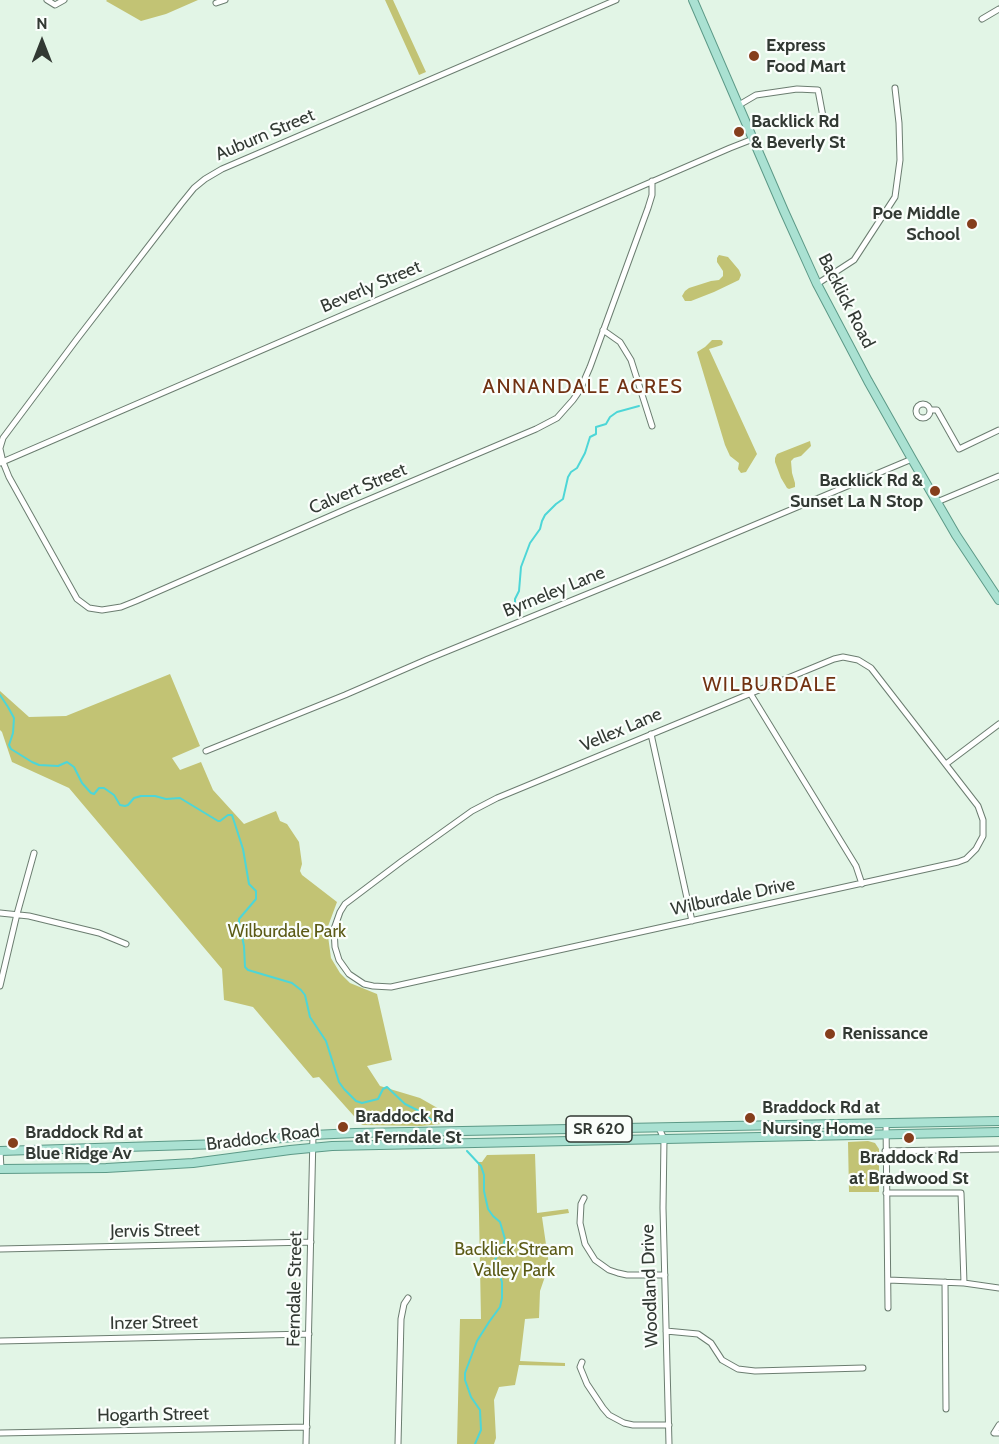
<!DOCTYPE html>
<style>
body{margin:0}
#map{position:relative;width:999px;height:1444px;overflow:hidden;background:#e2f5e6;font-family:Cabin,sans-serif}
canvas{display:block}
.north{position:absolute;left:12px;top:12px;width:60px;height:60px;-webkit-text-stroke:4px #fafefb;paint-order:stroke;rotate:0deg;font-size:16px;font-weight:700;line-height:24px;text-align:center;color:#323933}
.north::after{content:'';display:block;margin:auto;width:21px;height:27px;background:#323933;clip-path:polygon(50% 0,100% 100%,50% 72%,0 100%)}
</style>
<div id="map">
<canvas width="999" height="1444"></canvas>
<div class="north">N</div>
</div>
<script>
const g = document.querySelector('canvas').getContext('2d');
g.lineJoin = 'round';
function fill(path, color) { g.fillStyle = color; g.fill(path, 'evenodd'); }
const toPath = rows => new Path2D(rows.map(r => 'M' + r).join(''));
function stroke(path, color, width, dash) { g.strokeStyle = color; g.lineWidth = width; g.lineCap = dash ? 'butt' : 'round'; g.setLineDash(dash || []); g.stroke(path); }
function drawText(font, color, halo, rows, align = 'center') {
  g.font = font + ' Cabin,sans-serif'; g.lineWidth = 4.5; g.setLineDash([]); g.textBaseline = 'middle'; g.strokeStyle = halo; g.fillStyle = color; for (const [text, x, y, turn = 0] of rows) {
    g.save(); g.translate(x, y); g.rotate((+turn || 0) * Math.PI / 180); g.textAlign = isNaN(turn) ? turn : align; if (halo) g.strokeText(text, 0, 0); g.fillText(text, 0, 0); g.restore();
  }
}
fill(toPath([
 [107,0,198,0,166,14,141,21,106,1],
 [385,0,393,0,426,72,419,75],
 [719,255,728,257,739,270,741,275,739,280,714,292,691,301,685,301,682,296,685,291,689,288,711,281,719,280,723,276,723,271,717,262,717,258],
 [712,340,721,340,723,342,722,345,709,349,757,454,746,472,741,473,738,469,739,463,730,456,725,445,697,352,705,347],
 [810,441,811,446,801,456,794,458,791,461,792,473,795,483,795,487,789,489,787,488,781,478,775,462,775,458,777,454],
 [170,674,200,746,172,758,180,770,201,762,213,790,244,824,276,811,280,821,287,824,299,842,302,864,300,871,302,875,337,902,327,929,331,958,340,973,350,983,377,994,392,1060,367,1066,380,1086,420,1098,448,1114,451,1123,421,1126,362,1125,319,1077,313,1078,253,1007,224,1000,222,969,69,788,12,762,2,732,0,730,0,691,29,717,66,716],
 [868,1141,875,1143,879,1149,879,1192,849,1192,848,1142],
 [535,1154,537,1213,568,1209,569,1213,542,1217,549,1265,540,1291,539,1318,525,1319,520,1361,565,1363,565,1366,519,1365,515,1385,499,1387,494,1400,496,1438,494,1444,457,1444,460,1319,481,1319,478,1162,482,1162,487,1155]
]), '#c2c374');
stroke(toPath([
 [515,609,515,599,519,591,521,567,530,543,540,529,542,521,545,515,556,504,563,499,568,477,571,472,577,468,585,453,590,437,596,434,596,427,606,424,610,417,617,412,639,406],
 [0,695,8,707,14,718,13,733,9,745,11,749,32,762,39,765,58,766,67,762,74,767,82,783,91,793,94,794,99,788,104,788,114,795,120,805,125,806,128,805,134,798,141,796,155,796,166,799,180,798,218,821,220,821,228,815,232,815,243,849,249,884,256,891,256,899,239,919,239,922,244,946,245,967,248,970,292,983,301,990,305,995,310,1017,326,1041,339,1082,344,1089,356,1101,362,1103,378,1099,383,1089,387,1087,405,1104,421,1112,436,1123],
 [467,1151,481,1166,484,1175,484,1191,488,1209,493,1216,500,1222,505,1239,503,1246,493,1263,493,1270,500,1276,502,1282,502,1298,500,1307,489,1322,477,1341,465,1373,465,1380,471,1397,480,1410,481,1430,475,1444]
]), '#4dd6d7', 2);
const street = toPath([
 [47,0,55,5,64,0],
 [216,3,225,0],
 [982,19,999,9],
 [739,105,756,95,797,89,818,90,824,122],
 [817,284,854,260,895,197,900,160,899,123,895,88],
 [603,330,620,342,631,360,652,426],
 '916 411a7 7 0 1 1 14 0a7 7 0 1 1-14 0Z',
 [930,410,937,410,959,449,999,430],
 [0,448,3,438,77,339,181,204,194,188,205,179,222,169,616,0],
 [0,449,3,462,9,477,77,599,89,608,102,610,121,607,136,601,351,507,536,429,557,418,573,400,580,390,590,367,648,208,652,195,652,181],
 [0,463,730,148,753,139],
 [937,502,999,476],
 [843,657,858,660,871,668,978,806,983,820,983,836,976,849,966,859,958,862,391,987,373,986,364,984,349,974,339,960,335,947,334,929,340,912,345,904,402,861,472,811,497,798,834,659,843,657],
 [750,693,856,866,862,884],
 [651,734,692,921],
 [206,751,345,695,428,659,666,562,912,459],
 [946,764,999,724],
 [0,913,29,916,99,933,126,944],
 [0,986,17,914,34,853],
 [886,1123,888,1308],
 [659,1128,664,1139,663,1208,669,1444],
 [0,1150,1,1169],
 [885,1151,999,1149],
 [886,1193,961,1193,964,1283],
 [584,1198,581,1204,580,1223,585,1244,595,1260,609,1270,618,1273,627,1275,665,1275],
 [0,1249,311,1242],
 [888,1280,964,1283,999,1288],
 [945,1282,946,1409],
 [666,1331,698,1334,711,1343,722,1360,738,1369,755,1371,863,1368],
 [0,1341,309,1334],
 [582,1362,580,1367,587,1384,603,1408,609,1415,624,1423,633,1425,669,1425],
 [999,1425,994,1433,999,1433],
 [0,1433,307,1427],
 [306,1444,313,1135],
 [398,1444,401,1319,404,1304,408,1298]
]);
const primary = toPath([
 [693,0,784,211,817,284,868,381,912,459,956,535,999,600],
 [0,1151,221,1144,313,1135,355,1133,999,1121],
 [0,1169,106,1168,193,1163,290,1150,332,1146,999,1132]
]);
stroke(street, '#6b7d70', 7);
stroke(primary, '#5c9987', 10);
stroke(street, '#fff', 5);
stroke(primary, '#aae1d2', 8);
for (const [x, y, r, color] of [
 [754,56,6,"#853e1c"],
 [739,132,6,"#853e1c"],
 [972,224,6,"#853e1c"],
 [935,491,6,"#853e1c"],
 [830,1034,6,"#853e1c"],
 [750,1118,6,"#853e1c"],
 [343,1127,6,"#853e1c"],
 [909,1138,6,"#853e1c"],
 [13,1143,6,"#853e1c"]
]) { const dot = new Path2D(); dot.arc(x, y, r, 0, 2 * Math.PI); g.fillStyle = color; g.fill(dot); stroke(dot, '#fafefb', 2); }
for (const [x, y, w] of [
 [599,1129,66]
]) { const box = new Path2D(); box.roundRect(x - w / 2, y - 13, w, 26, 4.5); g.fillStyle = '#fafefb'; g.fill(box); stroke(box, '#323933', 1.5); }
drawText('bold 16px', '#323933', null, [
 ["SR 620",599,1129]
]);
drawText('bold 18px', '#323933', '#fafefb', [
 ["Express",766,46],
 ["Food Mart",766,67],
 ["Backlick Rd",751,122],
 ["& Beverly St",751,143],
 ["Poe Middle",960,214,"right"],
 ["School",960,235,"right"],
 ["Backlick Rd &",923,481,"right"],
 ["Sunset La N Stop",923,502,"right"],
 ["Renissance",842,1034],
 ["Braddock Rd at",762,1108],
 ["Nursing Home",762,1129],
 ["Braddock Rd",355,1117],
 ["at Ferndale St",355,1138],
 ["Braddock Rd at",25,1133],
 ["Blue Ridge Av",25,1154],
 ["Braddock Rd",909,1158,"center"],
 ["at Bradwood St",909,1179,"center"]
], 'left');
drawText('18px', '#323933', '#fafefb', [
 ["Auburn Street",265,135,-23],
 ["Beverly Street",371,287,-23],
 ["Backlick Road",846,301,63],
 ["Calvert Street",358,489,-23],
 ["Byrneley Lane",554,592,-22],
 ["Vellex Lane",621,730,-23],
 ["Wilburdale Drive",733,897,-12],
 ["Braddock Road",263,1138,-7],
 ["Jervis Street",155,1231,-1],
 ["Woodland Drive",650,1286,-92],
 ["Ferndale Street",295,1289,-89],
 ["Inzer Street",154,1323,-1],
 ["Hogarth Street",153,1415,-1]
]);
drawText('18px', '#5b5a16', '#fafefb', [
 ["Wilburdale Park",287,932],
 ["Backlick Stream",514,1250],
 ["Valley Park",514,1271]
]);
g.letterSpacing = '1.5px';
drawText('20px', '#713212', '#fafefb', [
 ["ANNANDALE ACRES",583,387],
 ["WILBURDALE",770,685]
]);
g.letterSpacing = '0px';
</script>
